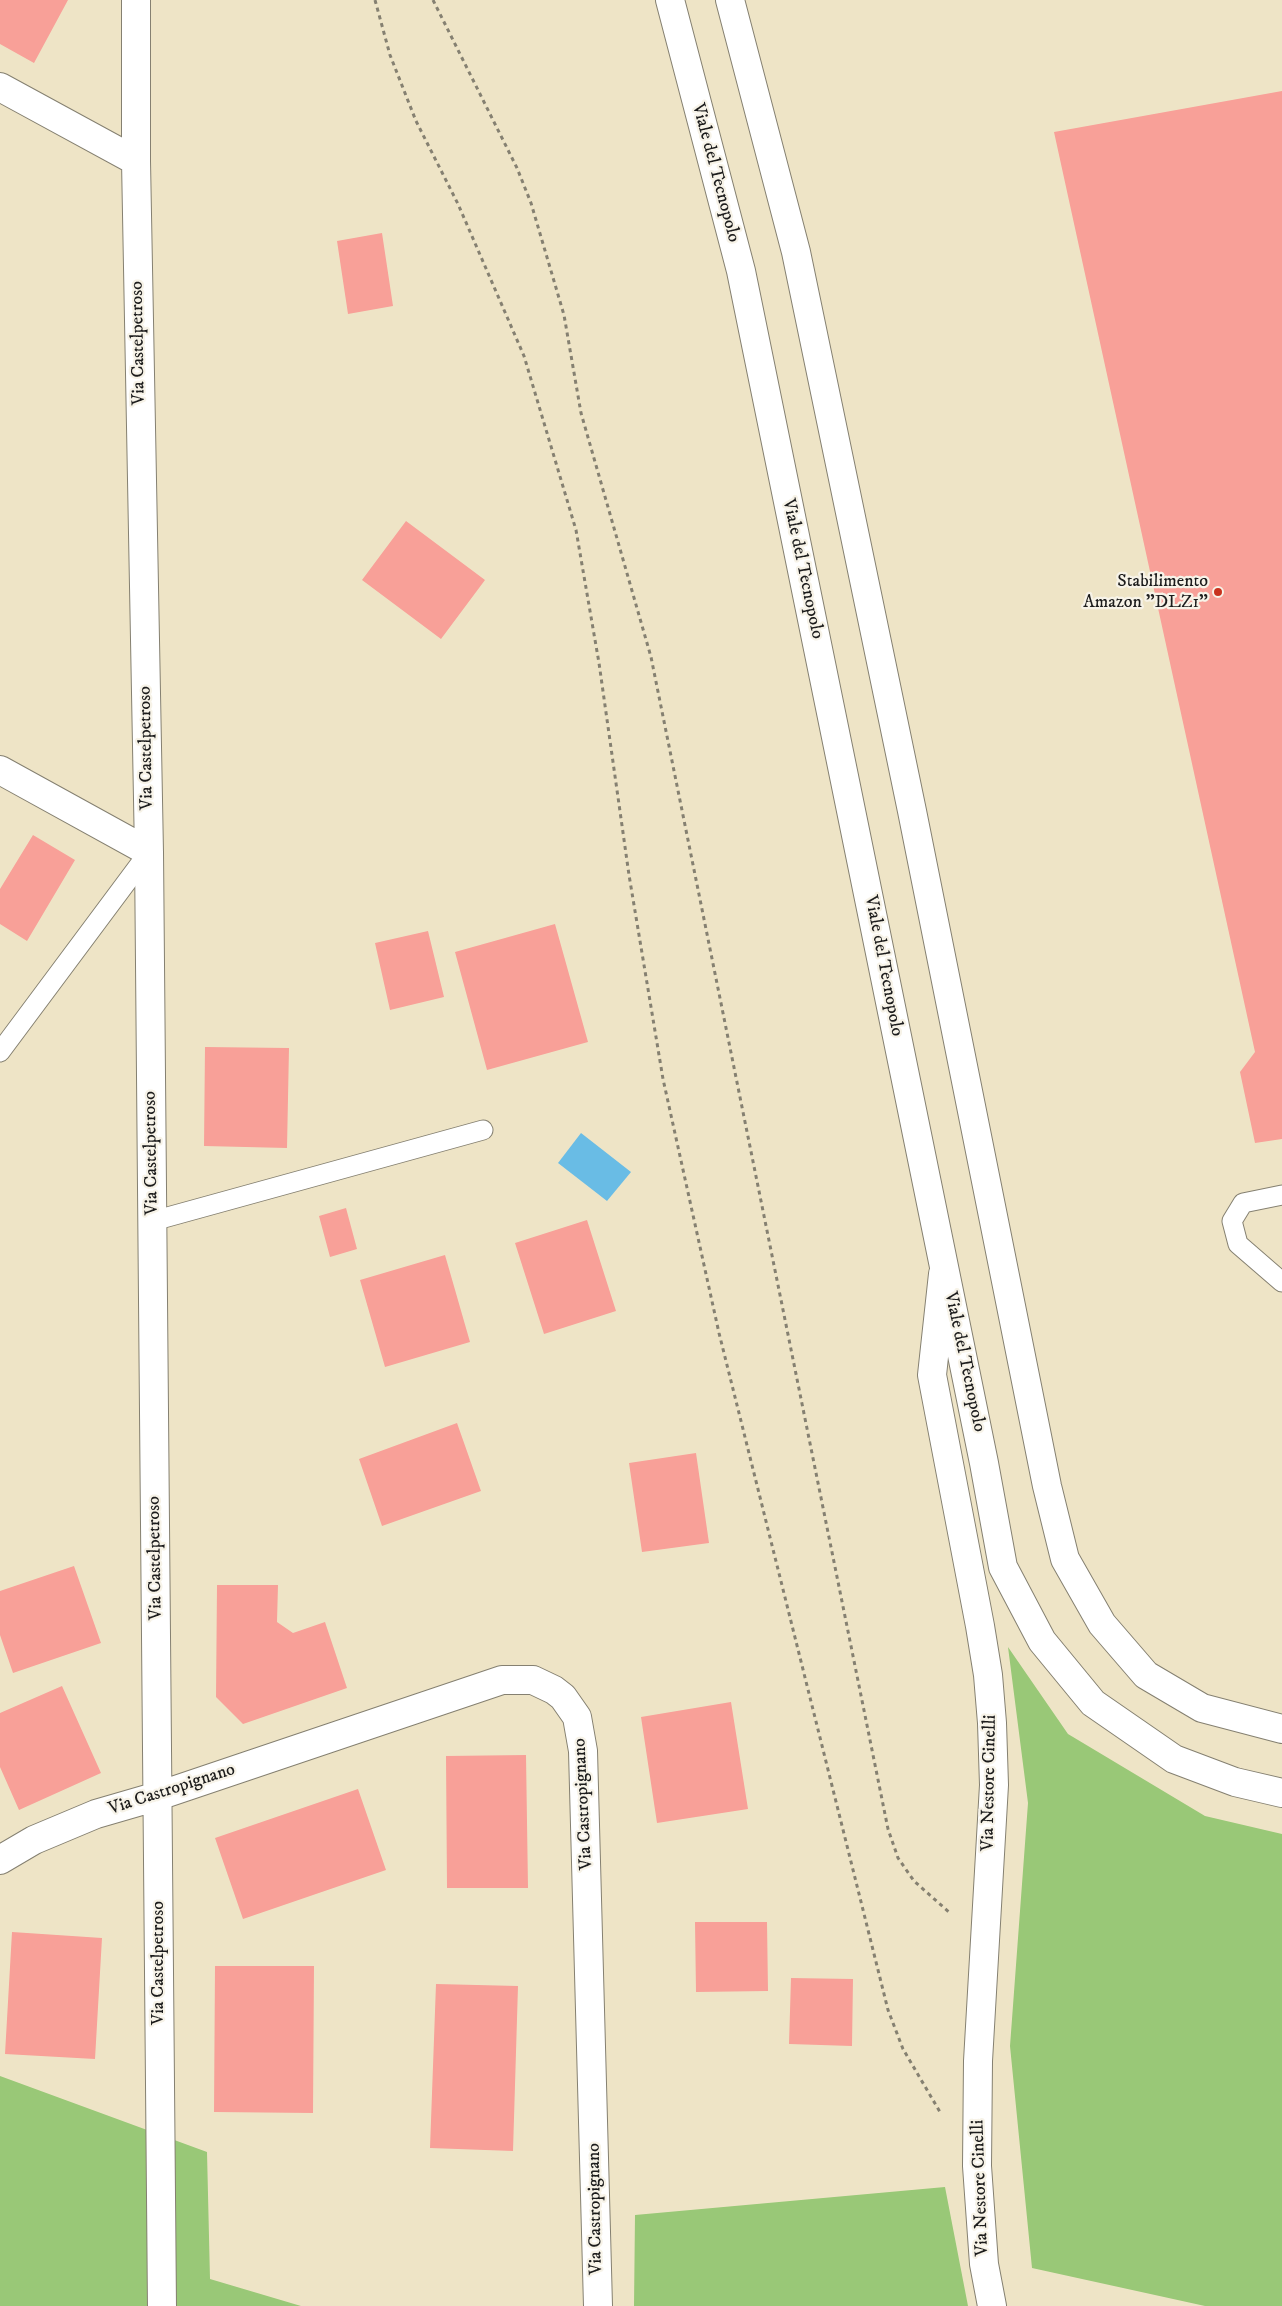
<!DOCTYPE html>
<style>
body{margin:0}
canvas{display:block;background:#eee4c6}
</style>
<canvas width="1282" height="2306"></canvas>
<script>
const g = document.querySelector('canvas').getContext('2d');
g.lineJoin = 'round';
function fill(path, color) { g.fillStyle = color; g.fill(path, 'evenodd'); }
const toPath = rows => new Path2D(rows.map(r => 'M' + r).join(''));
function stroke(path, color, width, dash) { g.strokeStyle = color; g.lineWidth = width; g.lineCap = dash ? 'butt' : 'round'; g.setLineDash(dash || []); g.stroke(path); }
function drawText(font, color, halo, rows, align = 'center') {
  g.font = font + ' "IM FELL DW Pica",serif'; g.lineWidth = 4.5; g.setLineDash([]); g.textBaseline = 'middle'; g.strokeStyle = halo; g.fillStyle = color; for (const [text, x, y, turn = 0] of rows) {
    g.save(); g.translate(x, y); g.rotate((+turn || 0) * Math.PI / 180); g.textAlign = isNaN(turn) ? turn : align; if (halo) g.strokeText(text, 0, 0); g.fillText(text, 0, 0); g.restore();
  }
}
fill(toPath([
 [1008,1647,1068,1734,1205,1816,1282,1834,1282,2306,1205,2306,1032,2268,1010,2046,1028,1803],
 [0,2076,207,2152,210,2279,301,2306,0,2306],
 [945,2187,968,2306,634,2306,635,2215]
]), '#99c877');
fill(toPath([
 [581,1133,631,1172,607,1201,558,1163]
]), '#69bce5');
fill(toPath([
 [0,0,68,0,34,63,0,44],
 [1282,91,1282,1139,1255,1143,1240,1072,1255,1052,1054,132],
 [382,233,393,306,348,314,337,241],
 [406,521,485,580,441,639,362,580],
 [33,835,75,860,27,941,0,924,0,889],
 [555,924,588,1042,487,1070,455,952],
 [428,931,444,997,390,1010,375,943],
 [205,1047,289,1048,287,1148,204,1146],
 [346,1208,357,1249,330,1257,319,1216],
 [587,1220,616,1311,544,1334,515,1243],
 [445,1255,470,1342,385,1367,360,1280],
 [457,1423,481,1491,382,1526,359,1459],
 [696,1453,709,1543,642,1552,629,1463],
 [74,1566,101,1643,13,1673,0,1635,0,1591],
 [217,1585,278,1585,277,1622,293,1633,325,1622,347,1688,243,1724,216,1697],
 [62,1686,101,1773,19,1810,0,1767,0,1713],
 [731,1702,748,1809,657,1823,641,1717],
 [526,1755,528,1888,447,1888,446,1756],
 [358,1789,386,1870,243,1919,215,1838],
 [695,1922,767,1922,768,1991,696,1992],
 [12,1932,102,1938,95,2059,5,2054],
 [215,1966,314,1966,313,2113,214,2112],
 [791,1978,853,1979,852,2046,789,2044],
 [436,1984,518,1986,513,2151,430,2148]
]), '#f8a098');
const lane = toPath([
 [0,1052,149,852],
 [1282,1195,1243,1203,1232,1221,1238,1244,1282,1282],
 [153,1221,483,1130]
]);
const street = toPath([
 [136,0,136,161,149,852,162,2306],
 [0,87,136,161],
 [0,770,149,852],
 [943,1274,932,1375,980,1626,988,1675,992,1723,994,1785,978,2061,977,2166,984,2264,992,2306],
 [0,1860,34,1840,96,1814,158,1796,502,1680,533,1680,554,1690,563,1697,577,1717,583,1751,598,2306]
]);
const secondary = toPath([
 [670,0,741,271,984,1463,1003,1567,1042,1641,1093,1703,1174,1759,1235,1782,1282,1793],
 [730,0,796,252,912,811,1047,1486,1065,1559,1102,1624,1146,1675,1202,1708,1282,1729]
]);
stroke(lane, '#858071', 21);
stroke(street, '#858071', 30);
stroke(secondary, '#858071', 30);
stroke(toPath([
 [375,0,390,55,416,121,458,204,524,356,576,530,599,663,629,875,663,1079,719,1333,888,2010,903,2049,940,2112],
 [433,0,517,168,531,203,564,315,581,413,651,657,888,1829,898,1858,914,1881,950,1913]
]), '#858071', 3, [4, 4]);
stroke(lane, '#fff', 19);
stroke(street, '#fff', 28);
stroke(secondary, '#fff', 28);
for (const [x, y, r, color] of [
 [1218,592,5,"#c8321e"]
]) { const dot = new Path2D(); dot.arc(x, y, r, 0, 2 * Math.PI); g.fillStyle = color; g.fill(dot); stroke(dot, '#f7f3e8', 2); }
drawText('18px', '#1c1c1c', '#f7f3e8', [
 ["Viale del Tecnopolo",715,173,75],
 ["Via Castelpetroso",139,343,-91],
 ["Viale del Tecnopolo",802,569,78],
 ["Via Castelpetroso",147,748,-91],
 ["Viale del Tecnopolo",883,966,79],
 ["Via Castelpetroso",152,1153,-91],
 ["Viale del Tecnopolo",964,1362,78],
 ["Via Castelpetroso",156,1558,-91],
 ["Via Nestore Cinelli",990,1783,-89],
 ["Via Castropignano",172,1790,-18],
 ["Via Castropignano",584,1804,-93],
 ["Via Castelpetroso",159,1963,-90],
 ["Via Nestore Cinelli",981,2188,-92],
 ["Via Castropignano",596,2209,-91]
]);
drawText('18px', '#1c1c1c', '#f7f3e8', [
 ["Stabilimento",1208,582],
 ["Amazon \"DLZ1\"",1208,603]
], 'right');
</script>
